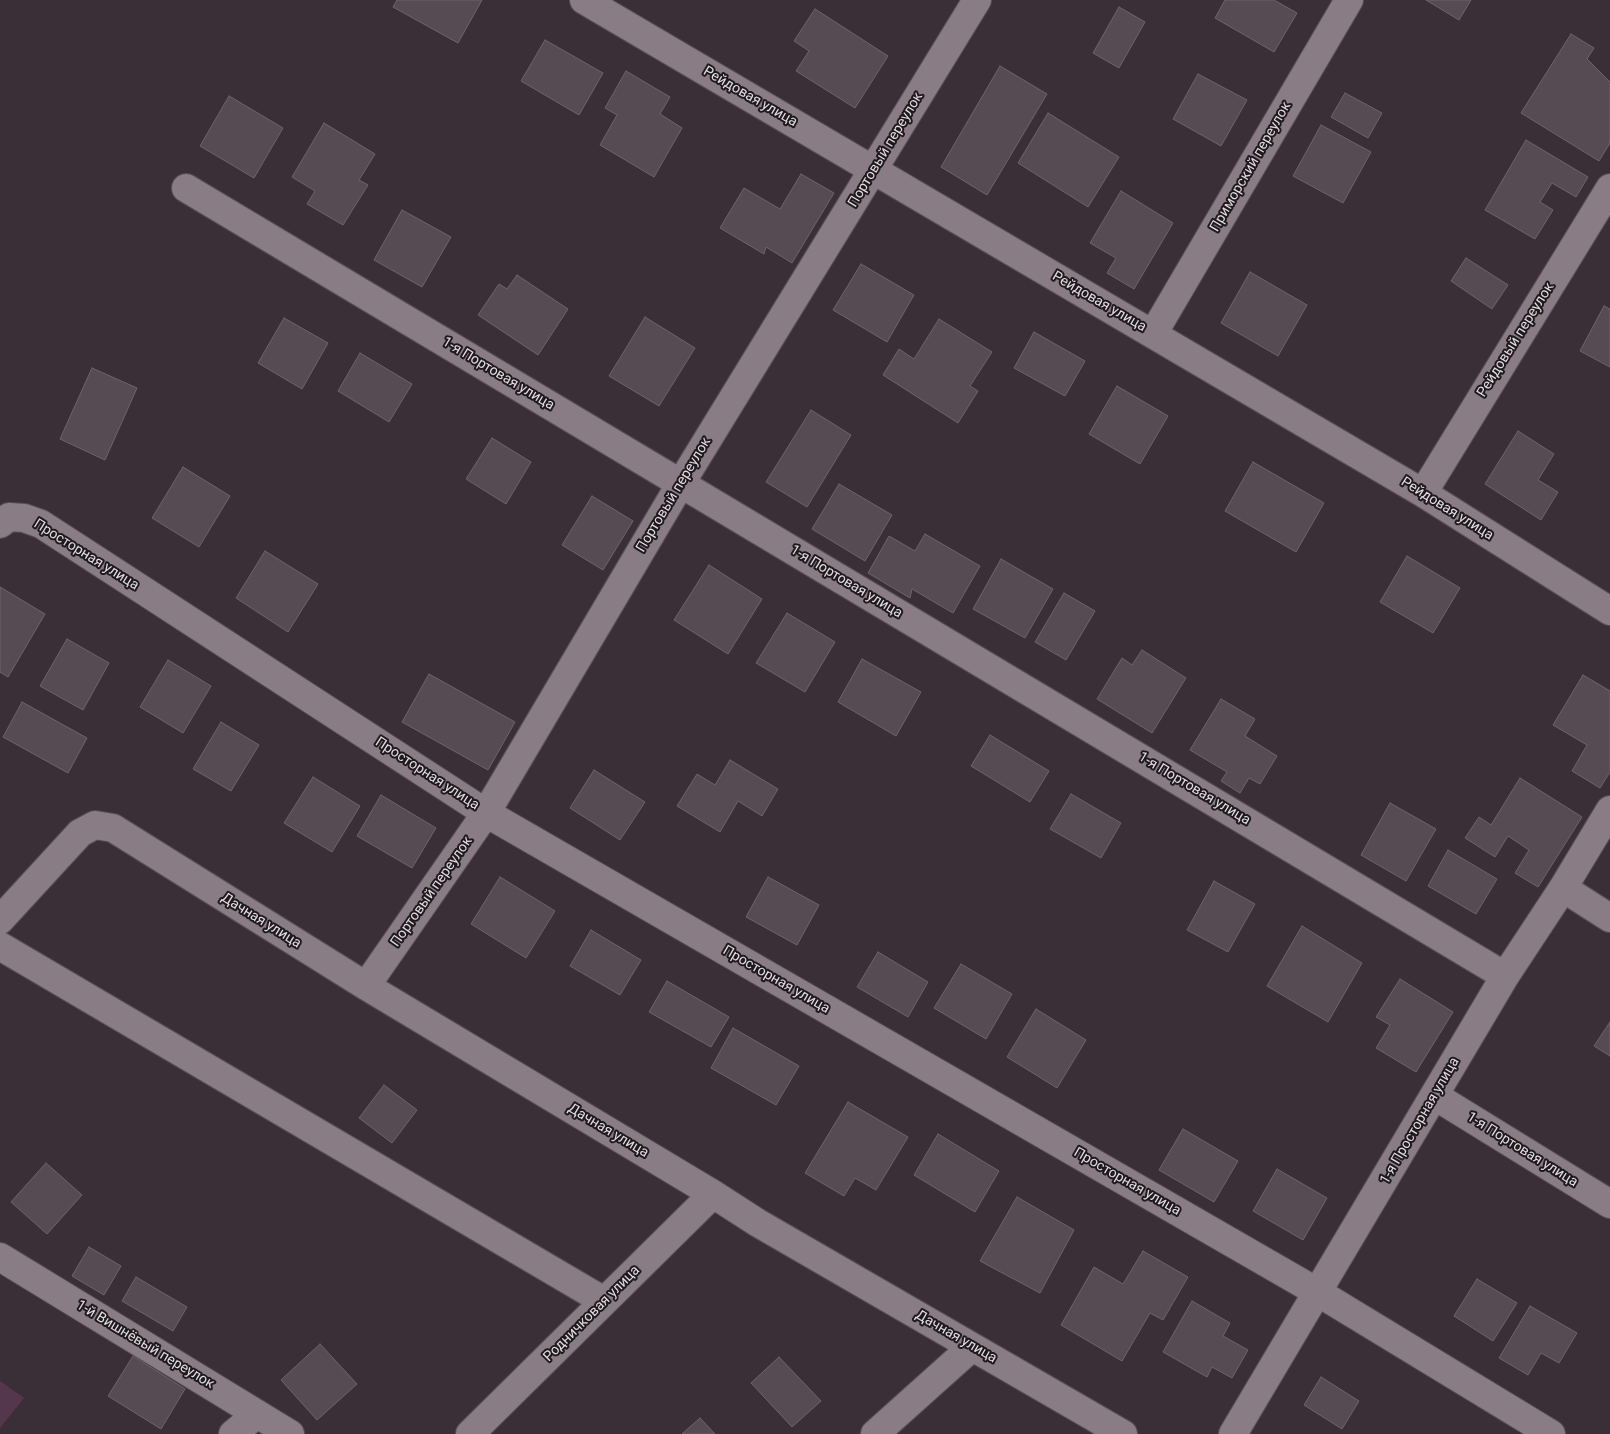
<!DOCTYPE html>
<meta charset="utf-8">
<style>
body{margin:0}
canvas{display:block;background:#3a2f37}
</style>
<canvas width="1610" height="1434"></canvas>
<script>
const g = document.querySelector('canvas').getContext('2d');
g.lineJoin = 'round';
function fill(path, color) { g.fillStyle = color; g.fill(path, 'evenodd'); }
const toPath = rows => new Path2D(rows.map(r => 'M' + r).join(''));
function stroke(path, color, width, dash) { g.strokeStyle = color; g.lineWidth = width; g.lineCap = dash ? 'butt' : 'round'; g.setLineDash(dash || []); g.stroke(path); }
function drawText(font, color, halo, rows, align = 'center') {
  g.font = font + ' Roboto,sans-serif'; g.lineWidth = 4; g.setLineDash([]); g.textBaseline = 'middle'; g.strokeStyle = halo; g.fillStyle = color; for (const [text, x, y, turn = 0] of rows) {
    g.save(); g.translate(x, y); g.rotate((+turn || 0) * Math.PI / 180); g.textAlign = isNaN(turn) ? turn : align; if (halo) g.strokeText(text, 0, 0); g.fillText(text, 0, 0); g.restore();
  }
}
fill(toPath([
 [0,1381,24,1398,0,1428]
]), '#55374d');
const building = toPath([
 [397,0,482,0,458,43,393,7,397,0],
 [1225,0,1274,0,1297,13,1274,52,1215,18,1225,0],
 [1426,0,1471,0,1459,20,1426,0],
 [1119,7,1145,22,1119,68,1093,53,1119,7],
 [815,9,888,56,855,108,796,71,809,51,794,41,815,9],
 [1571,34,1594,48,1587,59,1610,82,1610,143,1599,161,1521,113,1571,34],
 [545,40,603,73,579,115,521,81,545,40],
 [1000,66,1047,94,987,195,941,167,1000,66],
 [626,71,670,97,660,114,682,128,654,177,600,145,617,115,605,108,626,71],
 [1198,74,1247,100,1221,146,1173,119,1198,74],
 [1345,93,1382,113,1368,138,1331,117,1345,93],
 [229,96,283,128,254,178,200,146,229,96],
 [1048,113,1119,157,1088,207,1018,163,1048,113],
 [324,123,375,154,359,180,368,185,343,225,307,204,315,191,292,177,324,123],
 [1321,125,1371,152,1343,203,1293,176,1321,125],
 [1526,140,1588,177,1576,197,1552,183,1540,202,1553,210,1535,239,1485,210,1526,140],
 [801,174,834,193,792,263,766,247,764,254,720,228,744,188,780,209,801,174],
 [1121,191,1173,223,1134,289,1107,273,1116,258,1090,243,1121,191],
 [402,210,451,237,422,287,374,260,402,210],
 [1466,258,1508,285,1492,309,1451,281,1466,258],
 [861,264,914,295,887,342,833,310,861,264],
 [1250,272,1307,305,1278,356,1221,323,1250,272],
 [517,275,568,309,538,355,478,315,499,284,507,289,517,275],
 [1604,306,1610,309,1610,367,1580,351,1604,306],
 [645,317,695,348,659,406,609,376,645,317],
 [284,318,328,343,302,389,258,363,284,318],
 [939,319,992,352,970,386,978,391,958,423,883,375,899,349,914,359,939,319],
 [1034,332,1085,361,1065,396,1014,368,1034,332],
 [360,353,412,384,389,422,338,391,360,353],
 [92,368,137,388,105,460,60,439,92,368],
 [1117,386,1168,416,1140,464,1089,434,1117,386],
 [811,410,851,435,807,507,766,482,811,410],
 [1518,431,1554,454,1538,480,1558,492,1541,520,1485,484,1518,431],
 [492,438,531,462,506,504,466,479,492,438],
 [1253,462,1324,503,1296,552,1225,511,1253,462],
 [183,467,230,496,199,547,152,518,183,467],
 [839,484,892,515,865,561,812,529,839,484],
 [592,496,633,521,603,570,562,545,592,496],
 [925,534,980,566,953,613,912,589,910,598,868,573,889,536,915,551,925,534],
 [265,551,318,584,288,632,236,598,265,551],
 [1407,556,1460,588,1433,633,1380,602,1407,556],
 [1001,559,1053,589,1025,638,973,609,1001,559],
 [709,565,762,599,728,654,674,620,709,565],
 [0,587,45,614,8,677,0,672,0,587],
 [1064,593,1095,611,1066,660,1035,642,1064,593],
 [787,613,835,642,805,692,756,663,787,613],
 [67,639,109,663,83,710,40,686,67,639],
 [1142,650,1186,678,1152,733,1097,699,1122,658,1132,665,1142,650],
 [862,659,921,692,896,736,838,702,862,659],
 [168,660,211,686,183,733,140,707,168,660],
 [429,674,515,722,488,770,402,722,429,674],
 [1583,675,1610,691,1610,772,1600,788,1572,771,1587,745,1553,725,1583,675],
 [1221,699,1255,719,1245,736,1277,756,1260,784,1249,778,1240,793,1221,781,1227,772,1190,750,1221,699],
 [22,702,87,738,68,773,3,737,22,702],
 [221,722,259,745,231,791,193,769,221,722],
 [990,735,1049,771,1030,802,971,766,990,735],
 [730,760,778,789,762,816,738,801,720,832,677,806,697,774,715,785,730,760],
 [594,770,645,802,620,840,570,808,594,770],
 [313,777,360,806,332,852,284,823,313,777],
 [1520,778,1582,817,1538,887,1515,873,1529,850,1508,836,1495,857,1465,838,1479,817,1491,825,1520,778],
 [1071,794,1121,823,1101,858,1050,829,1071,794],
 [381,795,436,828,412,868,357,836,381,795],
 [1390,803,1436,829,1406,881,1361,855,1390,803],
 [1448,850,1497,879,1476,914,1428,886,1448,850],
 [500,877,555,911,526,958,471,924,500,877],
 [768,877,819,905,797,945,746,917,768,877],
 [1214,881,1255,904,1228,952,1187,930,1214,881],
 [1302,926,1362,963,1328,1022,1267,986,1302,926],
 [591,930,641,960,620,995,570,966,591,930],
 [878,952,928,982,908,1017,857,987,878,952],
 [961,964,1012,994,986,1039,934,1008,961,964],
 [1400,979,1453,1012,1416,1072,1376,1048,1390,1025,1376,1017,1400,979],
 [667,981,729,1017,711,1047,649,1012,667,981],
 [1036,1009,1086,1040,1057,1088,1007,1057,1036,1009],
 [1610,1022,1610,1056,1594,1046,1610,1022],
 [733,1028,799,1066,776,1105,711,1068,733,1028],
 [384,1085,417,1110,392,1143,359,1118,384,1085],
 [848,1102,908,1137,876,1190,855,1178,844,1196,805,1173,848,1102],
 [1183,1129,1238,1161,1214,1202,1159,1170,1183,1129],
 [938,1134,999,1171,975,1212,914,1175,938,1134],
 [46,1163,82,1195,47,1234,11,1202,46,1163],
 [1277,1169,1327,1198,1303,1240,1253,1211,1277,1169],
 [1017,1197,1074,1230,1040,1293,980,1261,1017,1197],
 [89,1247,121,1266,104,1295,72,1276,89,1247],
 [1143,1251,1188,1277,1163,1320,1150,1313,1122,1361,1061,1325,1094,1267,1123,1284,1143,1251],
 [136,1277,187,1307,173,1331,122,1301,136,1277],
 [1477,1279,1517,1303,1493,1341,1454,1316,1477,1279],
 [1192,1301,1230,1323,1223,1336,1248,1350,1232,1378,1212,1367,1207,1377,1163,1352,1192,1301],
 [1530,1306,1577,1333,1559,1363,1541,1353,1528,1375,1499,1358,1530,1306],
 [320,1344,357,1384,317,1420,281,1380,320,1344],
 [133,1356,185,1389,161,1429,108,1396,133,1356],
 [779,1357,821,1401,792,1427,751,1383,779,1357],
 [1321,1377,1359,1401,1342,1429,1304,1405,1321,1377],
 [700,1418,715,1434,682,1434,700,1418]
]);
fill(building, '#574b53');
stroke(building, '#6f636b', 1);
const minor = toPath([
 [584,0,1423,493,1610,611],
 [186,188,1505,976],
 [1153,334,1349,0],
 [1423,493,1610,188],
 [0,524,9,517,24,518,41,524,486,813,1319,1293,1551,1434],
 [1563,888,1610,918],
 [0,920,80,833,95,825,113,828,366,986,713,1194,758,1223,1123,1434],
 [0,946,604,1301],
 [366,986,486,813,681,483,977,0],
 [1435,1096,1610,1204],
 [0,1257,290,1434],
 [233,1434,257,1414],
 [470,1434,713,1194],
 [875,1434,972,1347],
 [1233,1434,1505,976,1563,888,1610,810]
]);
stroke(minor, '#584e55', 30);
stroke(minor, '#897c85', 28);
drawText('14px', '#e4dde1', '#1e191c', [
 ["Рейдовая улица",750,97,30],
 ["Портовый переулок",886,150,-59],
 ["Приморский переулок",1251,167,-60],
 ["Рейдовая улица",1099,302,30],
 ["Рейдовый переулок",1516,340,-58],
 ["1-я Портовая улица",498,374,31],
 ["Портовый переулок",674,495,-59],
 ["Рейдовая улица",1447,509,32],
 ["Просторная улица",86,555,32],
 ["1-я Портовая улица",846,582,31],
 ["Просторная улица",427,774,33],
 ["1-я Портовая улица",1194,789,31],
 ["Портовый переулок",432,892,-55],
 ["Дачная улица",261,921,32],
 ["Просторная улица",776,980,30],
 ["1-я Просторная улица",1420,1121,-60],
 ["Дачная улица",608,1131,31],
 ["1-я Портовая улица",1522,1150,32],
 ["Просторная улица",1127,1182,30],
 ["Родничковая улица",592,1314,-45],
 ["Дачная улица",956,1337,30],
 ["1-й Вишнёвый переулок",145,1345,31]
]);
</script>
